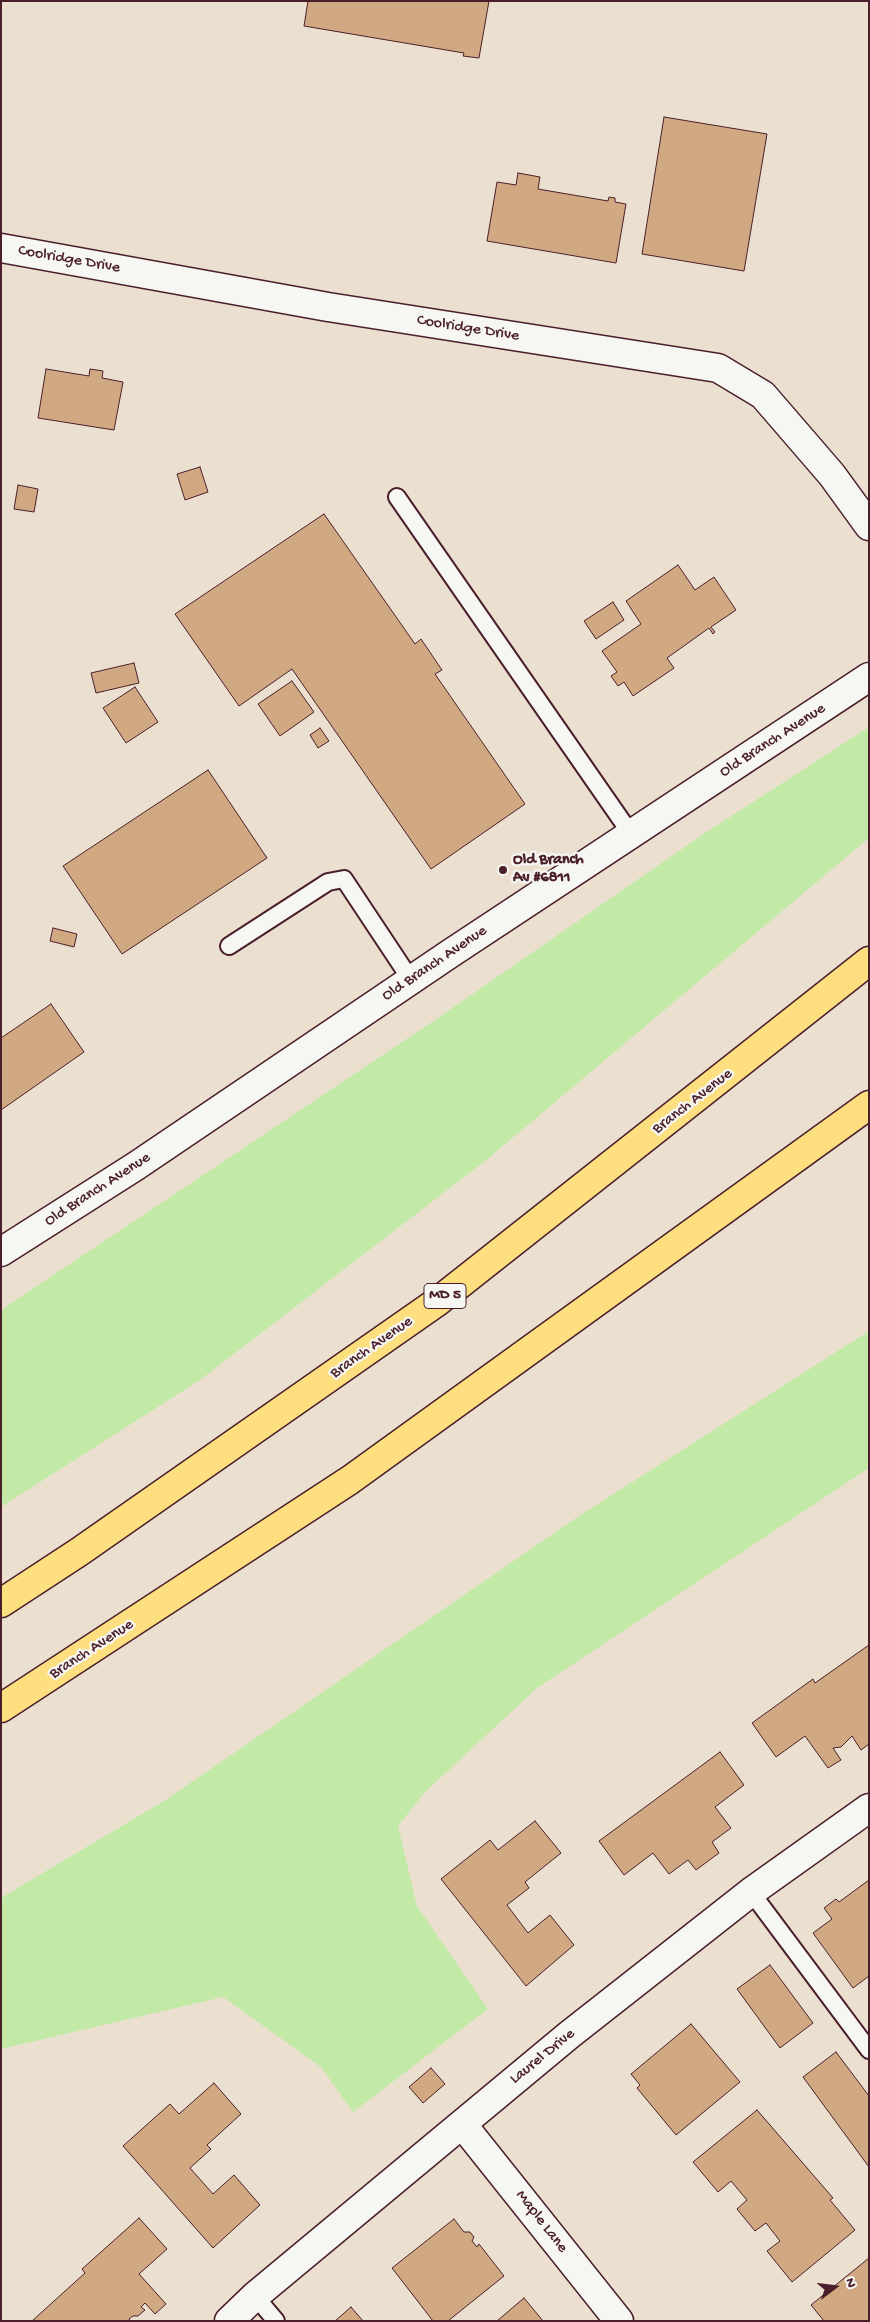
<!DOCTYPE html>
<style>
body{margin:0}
#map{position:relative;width:870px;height:2322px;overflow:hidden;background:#ebdfd0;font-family:"Gochi Hand",sans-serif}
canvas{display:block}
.frame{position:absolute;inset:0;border:2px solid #4a1f2b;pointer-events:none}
.north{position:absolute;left:810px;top:2262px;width:50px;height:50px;-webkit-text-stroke:4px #f6f6f2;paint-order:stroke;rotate:75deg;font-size:14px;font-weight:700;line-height:20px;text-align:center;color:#4a1f2b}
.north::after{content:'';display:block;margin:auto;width:18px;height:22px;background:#4a1f2b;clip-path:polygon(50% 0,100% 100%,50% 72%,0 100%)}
</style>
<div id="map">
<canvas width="870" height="2322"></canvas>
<div class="frame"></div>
<div class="north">N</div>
</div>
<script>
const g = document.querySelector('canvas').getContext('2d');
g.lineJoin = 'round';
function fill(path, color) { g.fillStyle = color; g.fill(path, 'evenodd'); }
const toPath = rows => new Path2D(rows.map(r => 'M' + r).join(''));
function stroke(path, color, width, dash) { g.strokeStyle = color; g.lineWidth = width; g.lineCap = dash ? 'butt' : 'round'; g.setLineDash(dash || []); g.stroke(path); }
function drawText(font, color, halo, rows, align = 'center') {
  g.font = font + ' "Gochi Hand",sans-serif'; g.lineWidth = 4.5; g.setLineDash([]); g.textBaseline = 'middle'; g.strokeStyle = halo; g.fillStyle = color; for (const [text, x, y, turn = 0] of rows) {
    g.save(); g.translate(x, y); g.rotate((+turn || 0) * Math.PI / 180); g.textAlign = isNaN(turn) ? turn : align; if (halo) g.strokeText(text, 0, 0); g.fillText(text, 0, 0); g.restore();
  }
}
fill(toPath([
 [869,727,869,838,485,1161,200,1380,1,1507,1,1310,435,1020,702,835],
 [869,1331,869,1468,537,1688,424,1793,398,1826,417,1906,488,2009,353,2112,321,2067,223,1997,1,2049,1,1898,167,1799,579,1516]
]), '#c2eaa6');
const building = toPath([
 [308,1,489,1,479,58,463,56,464,53,304,26,308,1],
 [664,117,767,134,744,271,642,254,664,117],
 [518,173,540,177,538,189,608,201,609,197,615,198,615,202,626,204,616,263,487,241,497,182,516,185,518,173],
 [46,369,89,376,90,369,103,371,102,378,123,382,114,430,38,418,46,369],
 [200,467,208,492,185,500,177,474,200,467],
 [18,485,38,489,34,512,14,509,18,485],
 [324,514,415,644,421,639,442,670,435,674,525,804,431,869,292,669,239,706,175,614,324,514],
 [678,565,695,590,714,577,736,610,711,627,715,632,713,634,709,628,667,658,674,668,633,696,624,682,618,686,611,676,617,672,602,651,641,624,626,601,678,565],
 [613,602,624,620,596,639,584,621,613,602],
 [134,663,139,683,96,693,91,673,134,663],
 [292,681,314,712,280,736,258,704,292,681],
 [135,687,158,722,126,743,103,708,135,687],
 [320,728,329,741,318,748,310,735,320,728],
 [208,770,267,858,122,954,63,866,208,770],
 [53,928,77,934,74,947,50,941,53,928],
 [51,1004,84,1052,1,1110,1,1038,51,1004],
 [869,1645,869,1744,861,1750,852,1736,841,1747,833,1748,841,1760,828,1768,805,1736,776,1757,752,1723,813,1679,815,1683,869,1645],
 [720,1752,744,1785,715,1807,731,1828,712,1842,719,1853,696,1870,688,1860,669,1874,653,1853,624,1875,599,1841,720,1752],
 [535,1821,561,1853,525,1882,529,1888,507,1905,528,1933,550,1915,574,1945,526,1986,441,1879,490,1840,498,1850,535,1821],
 [869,1880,869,1976,853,1988,813,1933,832,1919,824,1908,836,1899,839,1902,869,1880],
 [770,1965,813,2023,780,2048,737,1989,770,1965],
 [691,2024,740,2082,676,2135,637,2088,640,2085,631,2074,691,2024],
 [836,2052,869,2096,869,2167,803,2077,836,2052],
 [431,2068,445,2084,423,2103,409,2087,431,2068],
 [214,2083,241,2114,207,2145,211,2149,190,2168,213,2194,234,2175,260,2205,213,2248,123,2146,170,2104,179,2114,214,2083],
 [757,2110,833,2198,830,2200,855,2230,792,2282,767,2251,780,2241,766,2223,755,2231,737,2209,747,2200,731,2181,718,2192,693,2162,757,2110],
 [139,2218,167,2249,139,2274,166,2304,155,2314,145,2303,141,2307,145,2310,138,2316,133,2316,129,2319,130,2321,32,2321,85,2273,82,2269,139,2218],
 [454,2219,464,2232,470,2232,474,2237,472,2241,477,2247,479,2244,504,2276,448,2321,433,2321,392,2268,454,2219],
 [869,2258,869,2321,824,2321,811,2305,869,2258],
 [524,2298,543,2321,497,2321,524,2298],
 [351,2307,363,2321,335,2321,351,2307]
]);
fill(building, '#d0a982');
stroke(building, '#4a1f2b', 1);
const lane = toPath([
 [397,497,631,834],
 [229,946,328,882,344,879,411,980],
 [751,1892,869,2050],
 [255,2296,276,2321]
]);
const street = toPath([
 [1,248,328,307,718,368,763,395,832,475,869,526],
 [462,2124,619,2321],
 [229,2321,255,2296,569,2035,751,1892,869,1808]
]);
const secondary = toPath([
 [1,1252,136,1166,451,953,869,677]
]);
const highway = toPath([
 [1,1603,79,1552,437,1302,869,961],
 [1,1708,350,1480,869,1105]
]);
stroke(lane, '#4a1f2b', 20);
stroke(street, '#4a1f2b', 31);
stroke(secondary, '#4a1f2b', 31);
stroke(highway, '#4a1f2b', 31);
stroke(lane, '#f6f6f2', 16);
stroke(street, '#f6f6f2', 28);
stroke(secondary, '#f6f6f2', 28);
stroke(highway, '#fedf80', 28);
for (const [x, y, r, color] of [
 [503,870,5,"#4a1f2b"]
]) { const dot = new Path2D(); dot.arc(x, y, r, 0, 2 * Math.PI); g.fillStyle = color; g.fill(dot); stroke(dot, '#f6f6f2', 2); }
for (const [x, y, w] of [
 [445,1296,42]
]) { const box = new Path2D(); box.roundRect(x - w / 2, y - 12.5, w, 25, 4); g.fillStyle = '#f6f6f2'; g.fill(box); stroke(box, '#4a1f2b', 1); }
drawText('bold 15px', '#4a1f2b', null, [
 ["MD 5",445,1296]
]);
drawText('16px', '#4a1f2b', '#f6f6f2', [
 ["Coolridge Drive",69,260,10],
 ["Coolridge Drive",468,329,9],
 ["Old Branch Avenue",773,741,-33],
 ["Old Branch Avenue",435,964,-34],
 ["Branch Avenue",693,1102,-38],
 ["Old Branch Avenue",98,1190,-33],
 ["Branch Avenue",372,1348,-35],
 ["Branch Avenue",92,1650,-33],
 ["Laurel Drive",543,2057,-39],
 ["Maple Lane",541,2222,52]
]);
drawText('bold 16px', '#4a1f2b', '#f6f6f2', [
 ["Old Branch",513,861],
 ["Av #6811",513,879]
], 'left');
</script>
